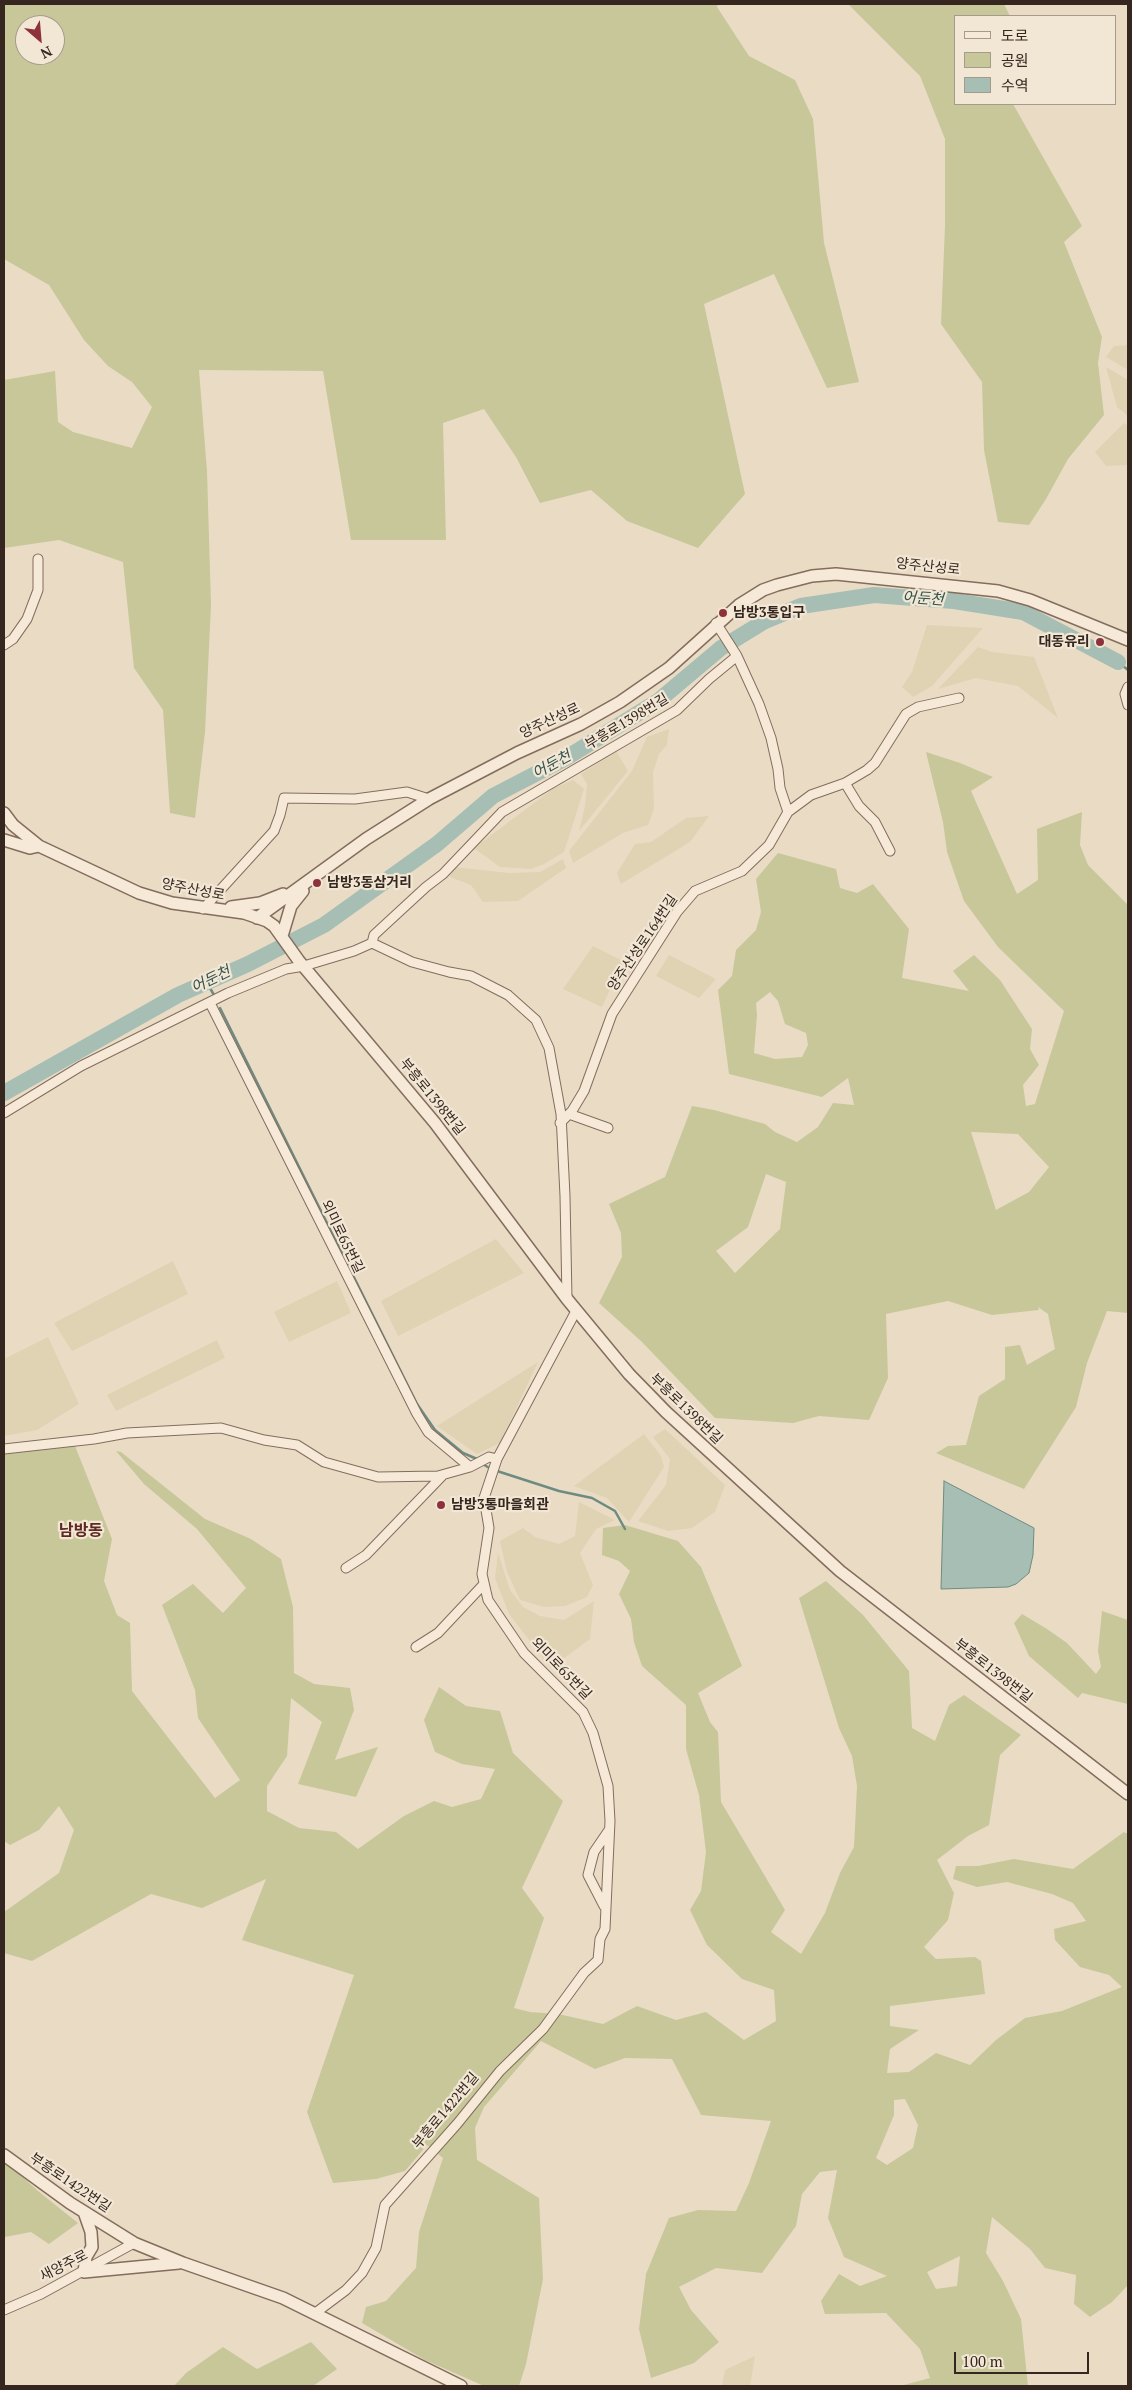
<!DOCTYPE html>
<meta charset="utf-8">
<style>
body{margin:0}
#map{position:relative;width:1132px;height:2390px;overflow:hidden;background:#eadbc5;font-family:"PT Serif","Noto Sans KR",serif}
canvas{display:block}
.frame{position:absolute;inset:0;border:5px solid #35271f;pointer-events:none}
.legend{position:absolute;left:954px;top:15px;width:162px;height:90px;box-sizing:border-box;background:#f2e6d4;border:1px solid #a69a8c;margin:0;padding:6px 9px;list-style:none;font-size:15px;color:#35271f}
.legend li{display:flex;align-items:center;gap:10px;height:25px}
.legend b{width:25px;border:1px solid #a69a8c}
.north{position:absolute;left:15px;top:15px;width:50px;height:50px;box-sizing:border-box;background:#f2e6d4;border:1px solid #a69a8c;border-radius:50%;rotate:153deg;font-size:14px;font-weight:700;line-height:20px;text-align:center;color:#35271f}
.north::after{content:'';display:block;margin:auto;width:18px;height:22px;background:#8d323d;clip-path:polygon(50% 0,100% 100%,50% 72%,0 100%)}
.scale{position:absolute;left:954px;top:2352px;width:135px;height:22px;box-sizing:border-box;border:2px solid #35271f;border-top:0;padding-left:6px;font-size:15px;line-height:18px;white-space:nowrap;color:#35271f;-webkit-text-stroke:4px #f2e6d4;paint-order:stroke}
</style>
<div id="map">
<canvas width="1132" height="2390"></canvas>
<div class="frame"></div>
<ul class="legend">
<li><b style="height:6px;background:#f6e9d8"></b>도로</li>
<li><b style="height:14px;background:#c7c79a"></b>공원</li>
<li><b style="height:14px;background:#a6beb4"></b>수역</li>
</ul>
<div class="north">N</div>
<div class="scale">100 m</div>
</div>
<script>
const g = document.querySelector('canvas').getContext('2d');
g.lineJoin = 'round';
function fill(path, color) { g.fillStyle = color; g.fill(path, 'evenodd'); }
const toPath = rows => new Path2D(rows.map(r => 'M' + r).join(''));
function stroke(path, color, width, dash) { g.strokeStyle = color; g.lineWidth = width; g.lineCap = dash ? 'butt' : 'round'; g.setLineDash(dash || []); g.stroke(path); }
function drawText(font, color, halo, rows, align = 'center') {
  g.font = font + ' "PT Serif","Noto Sans KR",serif'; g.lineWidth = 4.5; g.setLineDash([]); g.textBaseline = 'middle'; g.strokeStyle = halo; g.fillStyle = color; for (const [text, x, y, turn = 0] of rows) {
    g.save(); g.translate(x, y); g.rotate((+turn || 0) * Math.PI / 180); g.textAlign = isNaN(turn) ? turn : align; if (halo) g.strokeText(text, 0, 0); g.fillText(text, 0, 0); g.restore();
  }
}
fill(toPath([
 [1128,345,1128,370,1106,357,1114,346],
 [1106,367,1128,380,1128,416,1117,407],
 [1124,423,1128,426,1128,465,1106,466,1095,452],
 [927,625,983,628,932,686,913,697,902,687,912,672],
 [978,647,992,652,1034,657,1058,718,1018,686,976,678,938,689],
 [669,729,667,745,659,754,653,772,654,809,648,825,623,833,573,863,569,851,632,771,647,737],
 [616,751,628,771,579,831,585,806,587,784,581,774],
 [573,780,584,789,564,852,544,864,531,869,500,867,474,848,554,788],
 [709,816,690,842,621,884,617,873,635,844,651,842,686,818],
 [563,859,566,868,518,901,483,902,471,885,450,877,454,867,509,873,540,872],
 [593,946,623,961,602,1007,563,989],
 [669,955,716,979,699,998,656,976],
 [496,1239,524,1273,398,1336,381,1301],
 [173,1261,188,1294,72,1351,54,1323],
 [337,1281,351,1313,289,1342,274,1312],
 [48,1337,79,1404,37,1430,4,1436,4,1359],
 [217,1340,225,1358,116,1411,107,1395],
 [538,1362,500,1443,477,1454,437,1426],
 [665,1429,725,1485,715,1512,692,1528,668,1531,638,1521,666,1485,670,1459,653,1437],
 [644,1434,661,1456,664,1467,629,1522,607,1498,574,1486],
 [579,1502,615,1520,596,1529,580,1553,593,1585,587,1597,565,1606,544,1607,520,1600,507,1572,500,1541,523,1528,535,1537,559,1544,575,1536],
 [498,1553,510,1590,523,1607,540,1616,564,1620,594,1601,590,1639,551,1668,509,1614,495,1578],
 [755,2356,750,2386,722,2386,725,2370]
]), '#dfd3b3');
fill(toPath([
 [4,4,718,4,717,7,749,56,795,80,813,119,824,243,859,382,827,388,774,274,704,304,745,494,698,548,627,521,591,490,540,503,516,457,484,409,443,423,446,540,351,540,323,371,199,370,207,471,211,605,205,732,195,818,170,813,163,710,134,668,123,562,59,540,4,548,4,380,55,371,58,422,73,432,132,448,152,407,132,382,108,366,84,340,49,285,4,259],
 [25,25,55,25,55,55,25,55],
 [848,4,1004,4,1010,16,956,16,956,104,1013,104,1082,226,1064,242,1102,337,1098,363,1104,415,1068,459,1046,499,1029,525,998,522,984,450,982,382,941,324,945,226,945,139,920,76],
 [926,752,960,763,993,777,971,791,1017,894,1038,880,1037,829,1082,812,1080,845,1088,865,1128,905,1128,1313,1107,1311,1087,1363,1076,1407,1024,1489,936,1453,948,1446,966,1445,979,1396,1005,1379,1005,1347,1020,1345,1027,1365,1055,1349,1048,1314,1038,1307,1039,1310,992,1315,948,1301,886,1314,888,1378,869,1420,819,1416,793,1423,715,1418,642,1342,599,1303,622,1257,621,1233,609,1204,665,1177,692,1106,714,1110,765,1124,775,1132,797,1142,818,1127,833,1103,854,1105,848,1078,822,1097,729,1074,718,990,732,976,736,950,756,930,761,912,756,879,778,853,836,869,840,888,857,893,873,884,909,929,902,978,969,991,953,971,974,955,1000,980,1032,1029,1030,1049,1039,1065,1023,1085,1026,1106,1035,1104,1064,1011,998,947,964,901,947,852,943,822],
 [770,992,778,1001,785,1024,806,1033,808,1045,802,1057,775,1059,754,1053,757,1015,756,1003],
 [971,1132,1018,1134,1049,1167,1029,1192,996,1210],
 [766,1174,786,1182,780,1229,735,1273,716,1251,748,1227],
 [75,1446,112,1539,104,1581,117,1615,130,1623,132,1691,215,1798,240,1780,198,1718,195,1690,162,1605,193,1584,223,1613,246,1588,197,1529,144,1484,116,1451,121,1452,205,1519,251,1539,281,1559,293,1607,294,1673,314,1684,350,1688,354,1710,335,1760,378,1747,356,1797,298,1784,322,1722,291,1698,287,1756,267,1786,267,1811,299,1828,336,1832,358,1849,404,1816,434,1801,452,1807,481,1799,495,1769,462,1764,435,1752,424,1720,439,1687,466,1706,500,1711,513,1753,563,1801,522,1888,544,1918,514,2008,530,2012,558,2014,603,2024,637,2006,676,2020,706,2012,744,2040,776,2021,774,1990,742,1979,707,1945,690,1910,701,1891,706,1852,699,1795,686,1749,686,1705,642,1666,634,1642,631,1619,619,1594,630,1571,619,1561,602,1555,603,1528,625,1525,678,1541,701,1567,742,1666,698,1693,710,1722,718,1732,721,1802,785,1910,771,1932,801,1954,825,1913,840,1873,854,1847,857,1786,852,1756,839,1728,799,1598,826,1581,863,1615,909,1671,912,1728,935,1741,949,1705,964,1695,1021,1735,1000,1755,989,1825,968,1836,937,1860,954,1893,948,1920,924,1947,936,1959,975,1957,981,1961,985,1994,890,2006,890,2026,919,2030,890,2049,887,2073,909,2072,936,2053,970,2065,996,2040,1025,2018,1062,2011,1122,1987,1109,1975,1080,1967,1055,1940,1054,1929,1086,1921,1073,1903,1052,1894,1007,1882,977,1887,953,1879,956,1866,978,1866,1014,1859,1073,1869,1124,1832,1128,1834,1128,2285,1112,2302,1090,2317,1074,2304,1076,2275,1045,2268,1030,2249,992,2217,986,2253,1003,2281,1021,2319,1028,2386,900,2386,930,2378,920,2349,886,2313,825,2314,821,2301,839,2274,860,2286,887,2276,844,2257,828,2218,837,2170,820,2172,802,2194,796,2226,762,2273,716,2268,679,2287,691,2310,719,2342,694,2363,651,2378,639,2329,646,2274,669,2218,698,2210,736,2211,749,2183,771,2121,701,2115,672,2059,625,2058,595,2069,541,2041,484,2107,475,2128,477,2160,539,2198,543,2279,526,2364,519,2386,484,2386,425,2360,362,2323,366,2307,386,2301,416,2268,419,2232,443,2158,427,2145,405,2171,376,2179,333,2183,307,2112,354,1975,242,1940,266,1879,202,1908,151,1894,32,1961,4,1953,4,1912,59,1873,74,1830,59,1806,39,1830,10,1845,4,1841,4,1453],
 [905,2099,918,2125,913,2148,887,2165,876,2158,894,2115,894,2100],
 [960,2256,957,2286,936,2289,927,2272],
 [1102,1611,1128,1620,1128,1704,1082,1693,1078,1698,1029,1656,1014,1623,1022,1614,1047,1629,1067,1643,1096,1674,1101,1667,1098,1651],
 [4,2160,38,2191,78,2223,49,2244,31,2232,5,2237],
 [311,2342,337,2369,313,2386,174,2386,186,2373,223,2347,257,2369]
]), '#c7c79a');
const water = toPath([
 [944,1481,1034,1528,1033,1555,1029,1573,1016,1584,1008,1587,941,1589,944,1481]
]);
fill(water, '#a6beb4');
stroke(water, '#6e8b81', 1);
stroke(toPath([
 [1118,662,1128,670],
 [207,983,214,995],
 [220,1008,417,1404,435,1430,463,1453,477,1459],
 [481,1463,491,1469],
 [497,1471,559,1491,592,1498,615,1511,625,1529]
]), '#6e8b81', 2.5);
stroke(toPath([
 [4,1093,178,995,248,964,324,925,437,844,493,796,566,758,658,701,721,648,765,621,801,606,874,595,954,601,1023,612,1118,662]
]), '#a6beb4', 16);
const minor = toPath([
 [4,645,13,639,27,619,38,590,38,559],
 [1128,687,1125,694,1128,705],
 [845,783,859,806,875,822,890,851],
 [788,812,811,795,845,783,867,770,875,763,906,714,918,707,959,698],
 [203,909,274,831,280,815,284,798,355,799,407,792,429,799],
 [372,943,412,962,449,972,471,976,508,995,536,1020,549,1048,561,1114,565,1196,567,1299],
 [210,1003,417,1414,428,1432,470,1467],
 [4,1113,81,1066,228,993,286,969,304,966,354,951,372,943,374,935,426,887,443,874,502,812,677,710,709,679,737,656],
 [569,1114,608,1128],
 [560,1123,572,1111,584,1091,612,1014,677,912,695,891,742,871,769,845,788,812,780,788,778,769,771,738,759,704,737,656,716,623],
 [4,1449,94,1439,127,1433,221,1428,264,1440,297,1445,324,1462,378,1477,438,1476,470,1467,489,1457,497,1459],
 [346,1568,366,1555,443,1475],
 [416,1647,438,1633,484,1584],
 [604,1906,588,1875,594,1852,609,1830],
 [4,2310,41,2294,134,2243],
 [314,2314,346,2290,362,2273,376,2248,385,2205,457,2124,500,2071,543,2029,584,1973,598,1960,600,1939,605,1929,610,1821,608,1786,593,1733,583,1712,524,1653,488,1600,482,1574,489,1528,484,1498,497,1459,576,1311]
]);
const tertiary = toPath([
 [4,813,13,825,39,846,139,893,172,903,244,913,267,921,274,926,299,961,435,1123,567,1299,629,1374,666,1412,840,1571,1128,1794],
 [4,840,30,848,39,846],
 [231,907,260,903,283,894],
 [257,918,366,839,429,799,517,753,581,724,620,702,669,668,739,605,763,590,777,585,812,576,836,574,998,591,1030,600,1128,640],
 [282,936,291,906,303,891],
 [4,2155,70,2203,134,2243,183,2263,283,2298,461,2386],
 [84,2212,91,2232,92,2247,86,2257,84,2272,179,2263]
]);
stroke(minor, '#836d5d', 11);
stroke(tertiary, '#836d5d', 14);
stroke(minor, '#f6e9d8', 9);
stroke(tertiary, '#f6e9d8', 11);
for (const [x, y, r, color] of [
 [723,613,5,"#8d323d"],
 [1100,642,5,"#8d323d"],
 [317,883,5,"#8d323d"],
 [441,1505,5,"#8d323d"]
]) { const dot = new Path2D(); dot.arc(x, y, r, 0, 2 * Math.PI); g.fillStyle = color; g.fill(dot); stroke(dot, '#f2e6d4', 2); }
drawText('14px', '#35271f', '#f2e6d4', [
 ["양주산성로",928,567,6],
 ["양주산성로",550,721,-25],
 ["부흥로1398번길",627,722,-31],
 ["양주산성로",193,890,11],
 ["양주산성로164번길",643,943,-56],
 ["부흥로1398번길",432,1097,51],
 ["외미로65번길",342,1237,64],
 ["부흥로1398번길",686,1409,44],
 ["외미로65번길",561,1669,46],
 ["부흥로1398번길",993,1671,38],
 ["부흥로1422번길",446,2111,-50],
 ["부흥로1422번길",70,2183,34],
 ["새양주로",64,2266,-27]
]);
drawText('bold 14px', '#35271f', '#f2e6d4', [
 ["남방3통입구",733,613],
 ["대동유리",1090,642,"right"],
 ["남방3동삼거리",327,883],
 ["남방3통마을회관",451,1505]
], 'left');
drawText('italic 15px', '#30534d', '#f2e6d4', [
 ["어둔천",923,599,4],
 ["어둔천",552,765,-29],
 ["어둔천",211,980,-26]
]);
drawText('bold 16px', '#5e2823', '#f2e6d4', [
 ["남방동",81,1531]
]);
</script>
